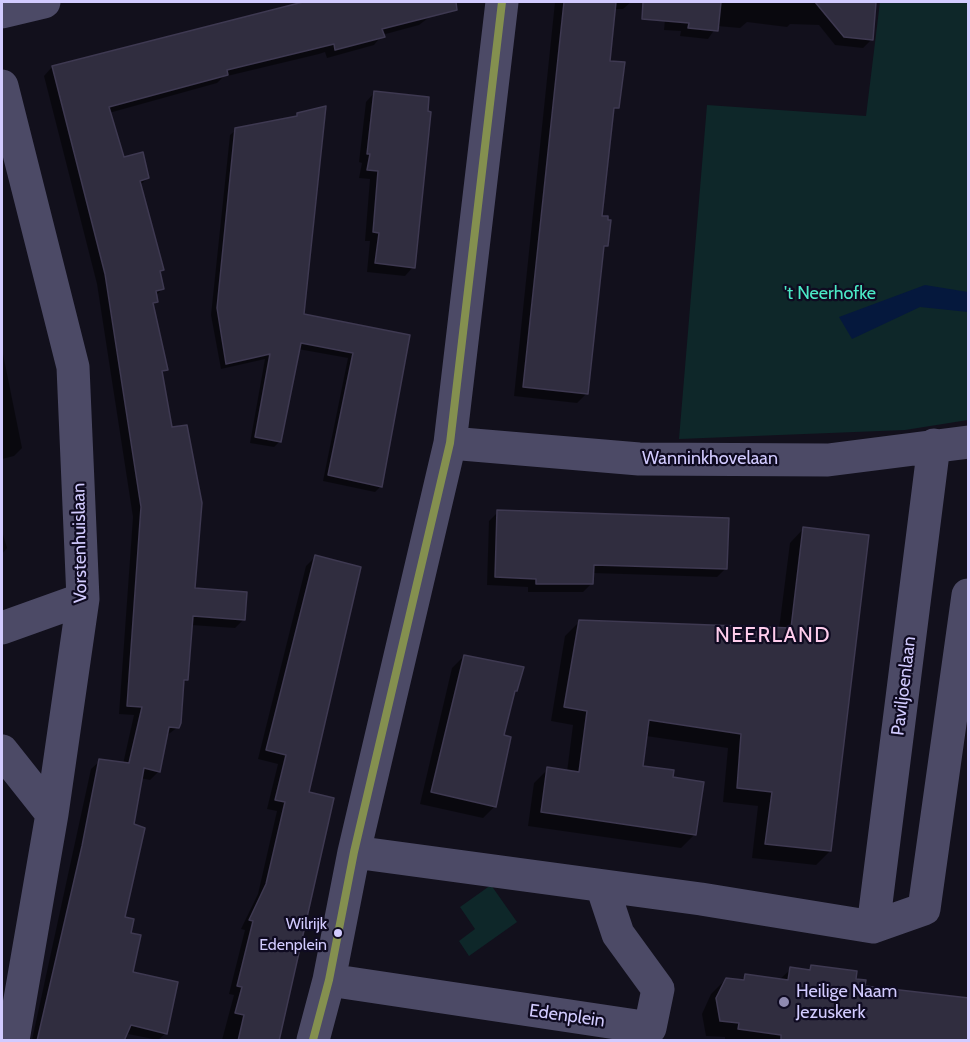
<!DOCTYPE html>
<style>
body{margin:0}
#map{position:relative;width:970px;height:1042px;overflow:hidden;background:#12101c;font-family:Cabin,sans-serif}
canvas{display:block}
.frame{position:absolute;inset:0;border:3px solid #d2cbff;pointer-events:none}
</style>
<div id="map">
<canvas width="970" height="1042"></canvas>
<div class="frame"></div>
</div>
<script>
const g = document.querySelector('canvas').getContext('2d');
g.lineJoin = 'round';
function fill(path, color) { g.fillStyle = color; g.fill(path, 'evenodd'); }
const toPath = rows => new Path2D(rows.map(r => 'M' + r).join(''));
function stroke(path, color, width, dash) { g.strokeStyle = color; g.lineWidth = width; g.lineCap = dash ? 'butt' : 'round'; g.setLineDash(dash || []); g.stroke(path); }
function drawText(font, color, halo, rows, align = 'center') {
  g.font = font + ' Cabin,sans-serif'; g.lineWidth = 4.5; g.setLineDash([]); g.textBaseline = 'middle'; g.strokeStyle = halo; g.fillStyle = color; for (const [text, x, y, turn = 0] of rows) {
    g.save(); g.translate(x, y); g.rotate((+turn || 0) * Math.PI / 180); g.textAlign = isNaN(turn) ? turn : align; if (halo) g.strokeText(text, 0, 0); g.fillText(text, 0, 0); g.restore();
  }
}
fill(toPath([
 [880,2,968,2,968,420,905,430,679,439,707,105,866,116],
 [491,885,517,922,469,956,459,941,475,929,460,907]
]), '#0e2729');
fill(toPath([
 [925,285,968,292,968,312,920,307,852,339,839,317]
]), '#05183d');
fill(toPath([
 [311,2,443,2,444,6,419,25,382,35,374,45,327,58,325,52,319,54,223,77,217,83,109,113,123,159,148,178,140,185,162,270,159,273,162,289,156,296,157,301,152,306,166,369,161,374,193,589,244,619,235,628,191,625,187,680,182,684,178,727,166,736,159,771,150,780,140,778,132,825,124,918,130,934,131,973,166,1033,158,1040,128,1034,123,1040,32,1040,91,769,100,761,123,764,134,715,119,714,133,517,97,284,44,76,52,67],
 [555,2,631,2,623,9,614,9,608,62,617,107,612,112,600,217,606,245,602,250,587,393,577,403,514,396],
 [673,2,875,2,872,39,863,48,835,45,819,25,790,24,787,27,747,22,740,28,717,26,708,39,680,36,681,31,664,30,666,8],
 [374,93,426,113,413,267,405,276,367,272,370,241,365,241,370,179,359,178,362,163,359,162,366,102],
 [298,114,302,315,408,336,381,486,375,492,323,481,348,358,298,349,280,441,274,447,250,443,265,359,221,369,211,315,230,135,236,130,294,118],
 [2,349,22,448,14,456,2,459],
 [498,512,726,568,717,577,592,573,592,583,583,592,528,592,528,587,487,585,489,521],
 [804,528,830,851,816,865,752,858,758,806,723,802,728,748,646,736,641,767,671,779,695,834,681,848,528,826,534,783,548,769,567,772,573,725,551,721,565,636,580,621,779,629,790,543],
 [2,531,7,548,2,554],
 [315,557,307,793,277,1040,222,1040,234,995,229,994,245,930,241,929,258,894,277,811,267,809,278,764,258,759,306,566],
 [464,656,516,691,512,694,502,736,495,806,483,818,420,804,452,668],
 [812,966,854,980,968,1040,725,1040,725,1037,706,1036,702,1014,711,994,726,979,740,981,746,976,779,980,791,969,807,971]
]), '#0007');
const building = toPath([
 [303,2,456,2,457,10,382,29,385,37,335,50,334,44,330,45,227,70,228,75,109,107,124,157,143,152,149,178,140,181,164,270,160,271,164,289,156,291,158,302,153,303,168,370,162,371,172,427,187,425,202,503,195,588,247,592,245,620,193,616,188,680,184,680,181,723,179,728,169,727,160,772,144,768,134,824,145,828,125,917,134,919,131,933,141,935,133,972,178,982,167,1034,131,1025,124,1041,37,1041,82,846,99,759,129,763,142,707,127,706,141,507,105,274,52,66,303,2],
 [564,2,616,2,610,61,625,62,619,108,614,108,602,216,608,216,608,220,611,220,608,246,604,246,588,394,523,387,564,2],
 [643,2,721,2,718,31,688,28,689,23,642,19,643,2],
 [815,2,876,2,873,40,844,37,815,2],
 [374,91,429,97,428,111,431,112,415,268,375,263,379,233,373,232,378,171,367,170,370,154,367,154,374,91],
 [326,106,304,314,410,335,382,487,328,475,353,353,301,343,281,442,255,437,270,354,226,364,217,308,235,128,297,116,297,113,326,106],
 [497,510,729,518,727,569,594,565,593,584,536,584,536,579,495,577,497,510],
 [803,527,869,535,831,851,765,844,772,792,737,788,741,734,649,720,643,766,674,770,673,777,704,782,696,835,541,812,547,767,579,772,587,711,564,707,579,620,791,628,803,527],
 [315,555,361,567,309,792,334,798,279,1041,238,1041,244,1015,235,1013,242,987,237,986,253,921,249,920,266,884,285,802,275,800,286,755,266,750,315,555],
 [464,655,524,667,517,691,515,691,504,735,511,737,496,807,431,792,464,655],
 [811,965,857,971,856,979,866,980,865,986,969,998,969,1041,781,1041,781,1035,738,1029,739,1023,720,1021,716,998,726,978,744,980,745,974,788,980,790,967,810,970,811,965]
]);
fill(building, '#302d3f');
stroke(building, '#3e3951', 1.5);
stroke(toPath([
 [2,12,44,2],
 [2,86,73,367,83,599,52,814,13,1040],
 [450,443,639,459,828,460,968,442],
 [2,628,83,599],
 [2,751,52,814],
 [354,852,701,899,873,927,924,909,968,595],
 [873,927,934,445],
 [329,980,650,1028,658,989,618,934,602,886],
 [313,1040,329,980,354,852,450,443,502,2]
]), '#4c4a66', 33);
stroke(toPath([
 [313,1040,329,980,354,852,450,443,502,2]
]), '#84904f', 8);
for (const [x, y, r, color] of [
 [338,933,5,"#d2cbff"],
 [784,1002,6,"#8f8ab0"]
]) { const dot = new Path2D(); dot.arc(x, y, r, 0, 2 * Math.PI); g.fillStyle = color; g.fill(dot); stroke(dot, '#0f0b21', 2); }
drawText('16px', '#d2cbff', '#0f0b21', [
 ["Wilrijk",327,924],
 ["Edenplein",327,945]
], 'right');
drawText('18px', '#4beac6', '#0f0b21', [
 ["'t Neerhofke",830,294]
]);
drawText('18px', '#d2cbff', '#0f0b21', [
 ["Wanninkhovelaan",710,459],
 ["Vorstenhuislaan",80,543,-91],
 ["Paviljoenlaan",904,686,-83],
 ["Edenplein",567,1016,8]
]);
drawText('18px', '#d2cbff', '#0f0b21', [
 ["Heilige Naam",796,992],
 ["Jezuskerk",796,1013]
], 'left');
g.letterSpacing = '1.5px';
drawText('21px', '#ffcdec', '#0f0b21', [
 ["NEERLAND",773,636]
]);
g.letterSpacing = '0px';
</script>
